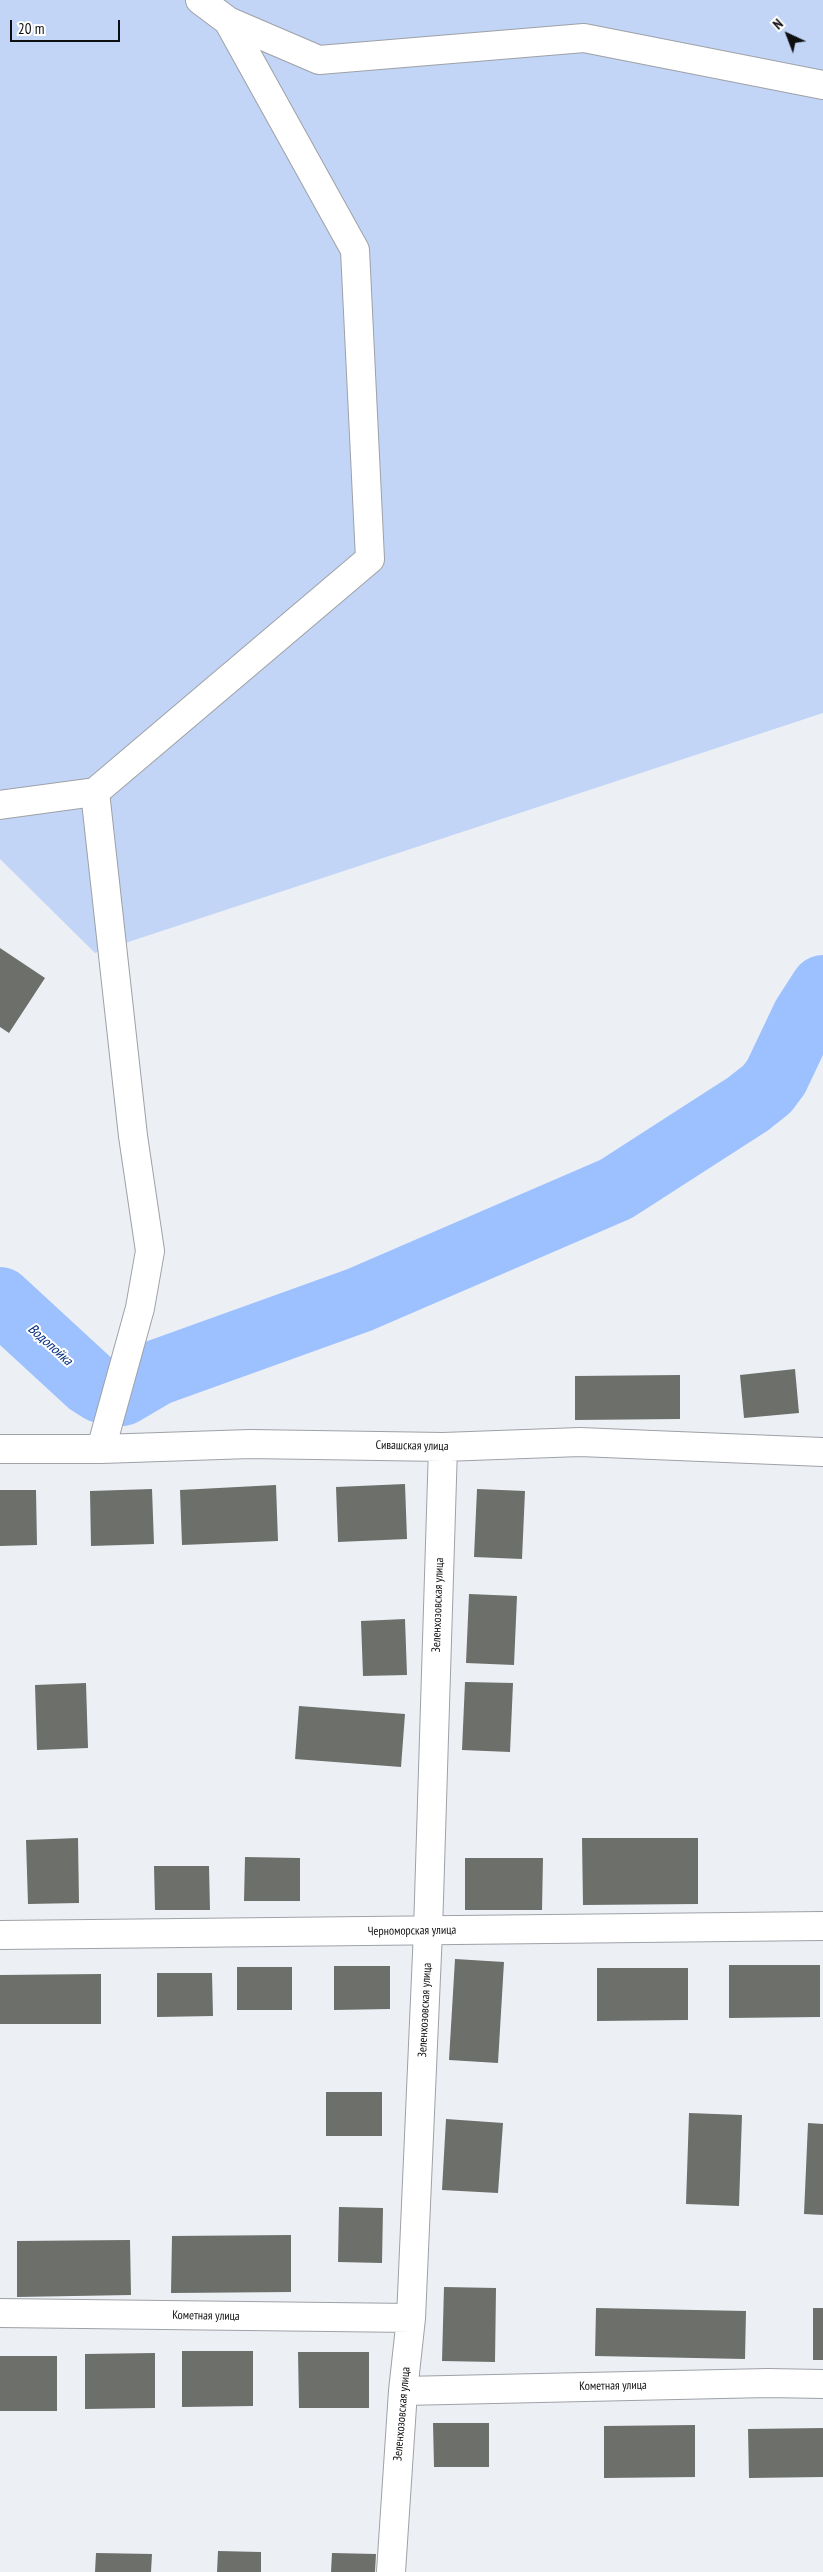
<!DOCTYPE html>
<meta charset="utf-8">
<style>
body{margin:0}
#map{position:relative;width:823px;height:2572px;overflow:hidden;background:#ecf0f5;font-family:"PT Sans Narrow",sans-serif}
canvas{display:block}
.north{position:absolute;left:763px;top:10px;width:50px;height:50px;-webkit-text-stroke:4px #fff;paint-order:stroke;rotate:317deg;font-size:14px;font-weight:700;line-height:20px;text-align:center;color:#0e0f10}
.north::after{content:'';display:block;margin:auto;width:18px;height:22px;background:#0e0f10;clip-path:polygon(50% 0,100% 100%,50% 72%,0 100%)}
.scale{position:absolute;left:10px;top:20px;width:110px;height:22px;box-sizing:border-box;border:2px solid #0e0f10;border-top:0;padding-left:6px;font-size:15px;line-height:18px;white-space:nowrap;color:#0e0f10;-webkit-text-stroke:4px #fff;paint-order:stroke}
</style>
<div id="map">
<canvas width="823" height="2572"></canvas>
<div class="north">N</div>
<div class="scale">20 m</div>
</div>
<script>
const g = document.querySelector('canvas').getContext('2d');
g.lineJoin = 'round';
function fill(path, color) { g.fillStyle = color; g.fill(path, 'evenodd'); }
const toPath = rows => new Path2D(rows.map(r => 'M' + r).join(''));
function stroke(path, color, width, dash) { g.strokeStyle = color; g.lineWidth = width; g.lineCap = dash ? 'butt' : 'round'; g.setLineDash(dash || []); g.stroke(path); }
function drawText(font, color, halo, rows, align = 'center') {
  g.font = font + ' "PT Sans Narrow",sans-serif'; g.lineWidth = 4; g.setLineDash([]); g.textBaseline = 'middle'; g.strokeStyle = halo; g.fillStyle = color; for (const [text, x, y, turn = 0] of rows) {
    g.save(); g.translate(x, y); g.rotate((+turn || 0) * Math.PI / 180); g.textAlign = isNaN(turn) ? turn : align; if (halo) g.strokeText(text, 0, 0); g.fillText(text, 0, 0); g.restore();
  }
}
fill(toPath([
 [0,0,823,0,823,713,95,953,0,859]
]), '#c2d5f7');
stroke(toPath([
 [0,1300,90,1383,101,1390],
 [122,1393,156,1373,359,1300,616,1189,748,1104,767,1089,776,1077,805,1016,823,988]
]), '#9dc0ff', 66);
fill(toPath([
 [0,948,45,978,9,1033,0,1027],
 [795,1369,799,1413,744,1418,740,1375],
 [680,1375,680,1419,575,1420,575,1376],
 [405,1484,407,1539,338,1542,336,1487],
 [276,1485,278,1541,182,1545,180,1490],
 [152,1489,154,1544,91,1546,90,1491],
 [477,1489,525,1491,522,1559,474,1557],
 [0,1490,36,1490,37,1545,0,1546],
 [469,1594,517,1596,514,1665,466,1663],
 [405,1619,407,1675,363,1676,361,1621],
 [465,1682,513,1683,510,1752,462,1750],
 [86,1683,88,1748,37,1750,35,1685],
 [299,1706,405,1714,401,1767,295,1759],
 [78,1838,79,1903,28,1904,26,1840],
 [582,1838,698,1838,698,1904,583,1905],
 [245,1857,300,1858,300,1901,244,1901],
 [465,1858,543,1858,542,1910,465,1910],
 [154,1866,209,1866,210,1910,155,1910],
 [455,1959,504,1962,498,2063,449,2060],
 [729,1965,820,1965,820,2017,729,2018],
 [334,1966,390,1966,390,2009,334,2010],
 [237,1967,292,1967,292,2010,237,2010],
 [597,1968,688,1968,688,2020,597,2021],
 [157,1973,212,1973,213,2016,157,2017],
 [101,1974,101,2024,0,2024,0,1975],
 [326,2092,382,2092,382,2136,326,2136],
 [689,2113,742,2115,739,2206,686,2204],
 [446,2119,503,2123,498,2193,442,2190],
 [808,2123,823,2124,823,2215,804,2214],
 [339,2207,383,2208,382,2263,338,2262],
 [291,2235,291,2292,171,2293,172,2236],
 [130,2240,131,2295,17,2297,17,2241],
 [444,2287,496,2288,495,2362,442,2361],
 [596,2308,746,2311,745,2359,595,2356],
 [813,2308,823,2308,823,2360,813,2360],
 [182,2351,253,2351,253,2406,182,2407],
 [298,2352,369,2352,369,2408,299,2408],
 [155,2353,155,2408,85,2409,85,2354],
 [0,2356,57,2356,57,2411,0,2411],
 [433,2423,489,2423,489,2467,434,2467],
 [695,2425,695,2477,604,2478,604,2426],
 [823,2428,823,2477,749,2478,748,2429],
 [218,2551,261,2552,261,2572,217,2572],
 [96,2553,152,2554,151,2572,95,2572],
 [332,2553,376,2554,375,2572,331,2572]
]), '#6c6f6a');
const minor = toPath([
 [200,0,228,21,319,60,584,38,823,85],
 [95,792,133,1136,150,1251,140,1308,101,1449],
 [0,805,95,792,370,559,355,250,228,21],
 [0,1449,101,1449,250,1444,443,1447,580,1442,823,1452],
 [0,1935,823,1926],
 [0,2313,411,2318],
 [403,2391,768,2383,823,2384],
 [391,2572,403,2391,411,2318,428,1931,443,1447]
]);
stroke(minor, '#9ea1a6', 30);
stroke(minor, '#fff', 28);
drawText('12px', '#0e0f10', '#fff', [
 ["Сивашская улица",412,1446,1],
 ["Зеленхозовская улица",438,1605,-88],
 ["Черноморская улица",412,1931,-1],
 ["Зеленхозовская улица",425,2010,-87],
 ["Кометная улица",206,2316,1],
 ["Кометная улица",613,2386,-1],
 ["Зеленхозовская улица",402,2414,-85]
]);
drawText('italic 14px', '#002d83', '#fff', [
 ["Водопойка",50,1345,42]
]);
</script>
